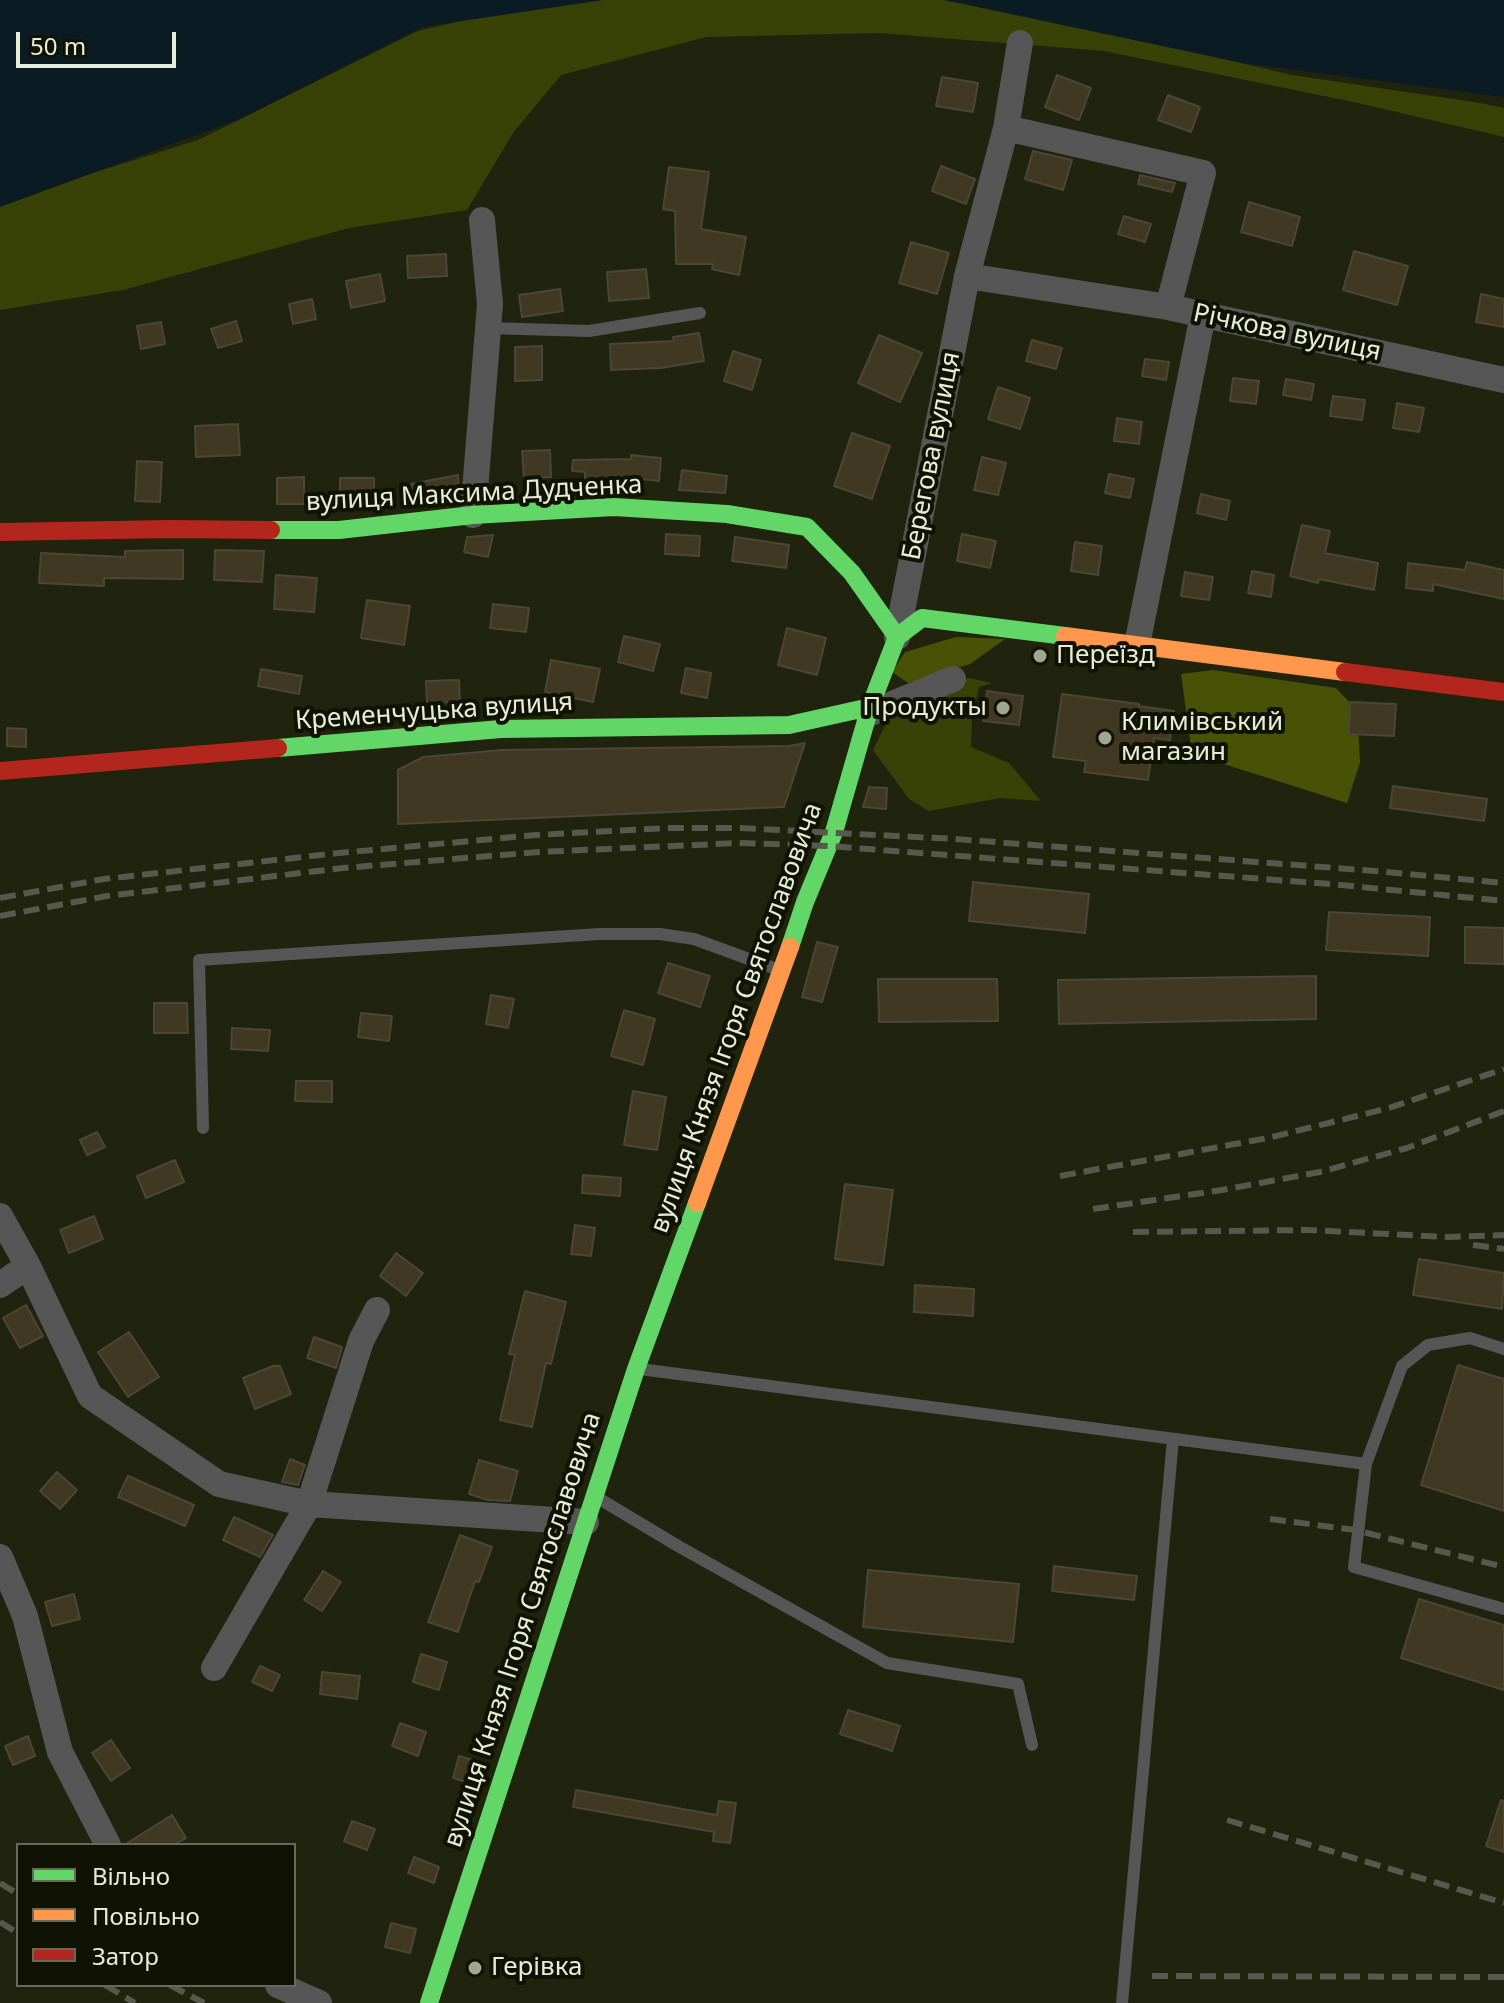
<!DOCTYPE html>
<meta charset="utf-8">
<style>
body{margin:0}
#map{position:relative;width:1504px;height:2003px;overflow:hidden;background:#20230d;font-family:"Noto Sans",sans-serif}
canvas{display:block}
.legend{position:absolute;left:16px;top:1843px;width:280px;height:144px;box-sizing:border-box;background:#101304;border:2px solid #666a58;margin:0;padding:10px 14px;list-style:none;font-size:24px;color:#e6ecd5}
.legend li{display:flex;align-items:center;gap:16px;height:40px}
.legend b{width:40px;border:2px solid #666a58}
.scale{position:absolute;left:16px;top:32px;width:160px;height:36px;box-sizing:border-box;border:4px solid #e6ecd5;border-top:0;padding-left:10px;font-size:24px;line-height:28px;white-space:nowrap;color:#e6ecd5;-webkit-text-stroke:6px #101304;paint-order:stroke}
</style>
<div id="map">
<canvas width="1504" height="2003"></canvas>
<ul class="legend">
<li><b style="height:10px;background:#63d668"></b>Вільно</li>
<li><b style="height:10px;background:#ff974d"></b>Повільно</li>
<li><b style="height:10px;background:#b3261e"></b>Затор</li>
</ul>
<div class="scale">50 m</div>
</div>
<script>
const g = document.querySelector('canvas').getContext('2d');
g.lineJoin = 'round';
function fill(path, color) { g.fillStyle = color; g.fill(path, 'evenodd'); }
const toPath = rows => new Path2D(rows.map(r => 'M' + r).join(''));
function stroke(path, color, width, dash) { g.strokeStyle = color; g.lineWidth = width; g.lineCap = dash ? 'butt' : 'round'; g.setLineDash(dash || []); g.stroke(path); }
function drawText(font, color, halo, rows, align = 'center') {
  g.font = font + ' "Noto Sans",sans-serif'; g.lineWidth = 8; g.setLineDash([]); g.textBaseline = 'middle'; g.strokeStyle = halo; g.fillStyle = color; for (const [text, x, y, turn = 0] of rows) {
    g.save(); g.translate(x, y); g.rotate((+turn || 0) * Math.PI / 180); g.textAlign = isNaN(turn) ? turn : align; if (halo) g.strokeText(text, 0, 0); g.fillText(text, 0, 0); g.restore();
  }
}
fill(toPath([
 [551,0,969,0,1292,75,1480,103,1504,108,1504,137,1358,103,1104,51,879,33,706,37,561,75,513,133,467,210,349,228,123,290,0,310,0,202,198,140,418,31],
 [969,678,992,683,979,687,972,719,971,747,1009,763,1041,801,1000,798,929,811,909,799,873,750,890,716]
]), '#394206');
fill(toPath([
 [956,637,1005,639,970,664,908,683,892,672,905,652],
 [1213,670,1336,688,1357,710,1360,762,1347,803,1192,754,1181,674]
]), '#475206');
fill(toPath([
 [0,0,603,0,422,27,240,119,0,207],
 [944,0,1504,0,1504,97,1243,63]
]), '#0a1b24');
const building = toPath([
 [1057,75,1091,88,1079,120,1045,107,1057,75],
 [942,77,978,83,973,112,936,106,942,77],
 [1168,95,1200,107,1191,132,1158,120,1168,95],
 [1033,151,1072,160,1063,190,1025,179,1033,151],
 [941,166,975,179,966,204,932,191,941,166],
 [669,167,709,172,701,229,746,237,739,275,712,269,713,264,676,264,675,211,663,209,669,167],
 [1140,175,1175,183,1172,192,1138,184,1140,175],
 [1249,202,1300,217,1292,246,1241,232,1249,202],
 [1124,216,1151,224,1145,242,1118,234,1124,216],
 [911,242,949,253,937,294,899,283,911,242],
 [1354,251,1408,266,1397,305,1343,290,1354,251],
 [446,254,447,276,408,278,407,256,446,254],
 [646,269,649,298,609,301,607,272,646,269],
 [380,274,385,301,351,308,346,281,380,274],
 [560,289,563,311,522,317,519,295,560,289],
 [1481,294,1504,299,1504,327,1476,322,1481,294],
 [312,299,316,319,293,324,289,304,312,299],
 [236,321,242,341,218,348,211,329,236,321],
 [161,322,165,344,141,349,137,326,161,322],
 [699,333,704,361,661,368,611,370,610,344,674,341,673,337,699,333],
 [879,335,922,353,900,402,858,383,879,335],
 [1032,340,1062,348,1056,369,1026,361,1032,340],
 [542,346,542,380,515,381,515,347,542,346],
 [733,351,761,360,752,390,724,381,733,351],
 [1145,359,1169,362,1166,380,1142,376,1145,359],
 [1233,378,1259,381,1256,404,1230,401,1233,378],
 [1286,379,1314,384,1311,400,1283,395,1286,379],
 [998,387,1030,398,1020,429,988,419,998,387],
 [1333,396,1365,400,1362,420,1330,416,1333,396],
 [1397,403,1424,408,1419,432,1393,428,1397,403],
 [1117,418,1142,422,1139,444,1114,441,1117,418],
 [238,424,240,455,196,457,195,426,238,424],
 [852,433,890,446,872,499,834,486,852,433],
 [550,450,551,477,524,478,522,451,550,450],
 [631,455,661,458,659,481,614,476,614,480,585,481,585,472,572,471,573,460,631,459,631,455],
 [982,457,1006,463,998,495,974,490,982,457],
 [137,461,162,462,160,502,135,501,137,461],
 [682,470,727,476,725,493,679,490,682,470],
 [1109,474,1134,479,1130,498,1105,493,1109,474],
 [458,475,459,495,414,501,411,484,458,475],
 [304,477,304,504,277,504,277,478,304,477],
 [340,478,374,478,374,505,340,506,340,478],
 [1201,494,1230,501,1226,520,1197,513,1201,494],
 [1302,525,1330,531,1325,553,1378,563,1374,590,1319,579,1318,583,1290,576,1302,525],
 [666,534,700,536,699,556,665,554,666,534],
 [962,534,996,541,990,568,957,561,962,534],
 [493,535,488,557,464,552,467,537,493,535],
 [735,537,789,545,786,568,732,561,735,537],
 [1075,542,1102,546,1098,575,1071,571,1075,542],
 [183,550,183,579,104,578,104,586,39,583,41,553,125,557,125,551,183,550],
 [215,550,264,551,262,582,214,580,215,550],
 [1467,562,1504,570,1504,599,1433,584,1433,591,1406,588,1408,563,1465,570,1467,562],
 [1252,571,1274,575,1271,597,1248,593,1252,571],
 [1185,572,1213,577,1209,600,1181,596,1185,572],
 [276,575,317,578,314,612,274,609,276,575],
 [367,600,410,606,404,645,361,638,367,600],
 [493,604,529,608,526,632,490,628,493,604],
 [787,628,826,638,817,675,778,665,787,628],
 [624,636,660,644,653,671,618,662,624,636],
 [551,660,600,669,593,702,545,692,551,660],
 [686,668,711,673,707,698,681,693,686,668],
 [261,669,302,676,299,694,258,686,261,669],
 [459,680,460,702,427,703,426,681,459,680],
 [987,691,1023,696,1019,725,983,721,987,691],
 [1062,694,1139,704,1139,706,1174,711,1170,740,1154,738,1148,780,1084,772,1086,761,1053,757,1062,694],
 [1350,702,1396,704,1394,736,1349,734,1350,702],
 [7,728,26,729,26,747,7,746,7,728],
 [805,743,784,807,398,824,398,770,423,757,502,750,789,746,805,743],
 [1393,786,1487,799,1484,821,1390,808,1393,786],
 [869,787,887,788,886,809,863,807,869,787],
 [973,882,1089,894,1085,933,969,921,973,882],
 [1329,912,1430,917,1428,956,1326,950,1329,912],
 [1465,927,1504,928,1504,964,1465,963,1465,927],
 [817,942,838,947,822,1002,802,997,817,942],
 [668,963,710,976,700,1007,658,993,668,963],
 [1316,976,1316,1019,1059,1024,1058,980,1316,976],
 [878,979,997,979,998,1021,879,1022,878,979],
 [491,995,514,999,508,1028,486,1024,491,995],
 [154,1003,187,1003,188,1033,154,1033,154,1003],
 [624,1010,655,1019,643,1065,611,1056,624,1010],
 [361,1013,392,1016,389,1041,358,1037,361,1013],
 [232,1028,270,1030,268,1051,231,1049,232,1028],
 [296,1081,332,1081,332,1102,295,1101,296,1081],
 [633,1091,666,1097,657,1150,624,1145,633,1091],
 [97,1132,105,1147,87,1155,80,1140,97,1132],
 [175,1160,184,1182,146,1198,137,1176,175,1160],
 [583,1175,621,1178,620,1196,582,1193,583,1175],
 [845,1184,893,1190,883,1265,835,1259,845,1184],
 [94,1216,103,1239,69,1253,60,1230,94,1216],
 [575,1225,595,1228,591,1256,571,1254,575,1225],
 [396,1253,423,1273,406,1296,380,1276,396,1253],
 [1419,1259,1504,1273,1502,1309,1413,1295,1419,1259],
 [915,1285,974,1289,973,1316,914,1312,915,1285],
 [525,1291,566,1302,551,1364,546,1363,532,1427,500,1420,515,1355,509,1354,525,1291],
 [26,1305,43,1336,20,1348,3,1318,26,1305],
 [129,1332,159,1377,128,1397,98,1352,129,1332],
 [314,1337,342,1347,336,1368,307,1358,314,1337],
 [1458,1365,1504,1379,1504,1511,1421,1485,1458,1365],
 [273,1366,280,1366,291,1394,255,1409,243,1378,273,1366],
 [290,1459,305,1465,298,1485,282,1482,290,1459],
 [479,1460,518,1471,510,1501,488,1500,469,1494,479,1460],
 [57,1472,77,1490,60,1509,40,1491,57,1472],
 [128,1476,194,1505,185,1526,118,1497,128,1476],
 [234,1517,273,1535,260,1557,223,1540,234,1517],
 [460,1535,492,1547,479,1582,475,1581,458,1632,428,1622,460,1535],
 [1054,1566,1137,1576,1134,1600,1052,1591,1054,1566],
 [868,1570,1019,1584,1013,1642,863,1627,868,1570],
 [323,1571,341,1582,322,1611,304,1600,323,1571],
 [74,1594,80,1619,52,1626,45,1602,74,1594],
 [1419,1599,1504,1625,1504,1690,1401,1658,1419,1599],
 [421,1654,447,1662,439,1690,413,1682,421,1654],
 [260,1666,280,1675,272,1691,252,1682,260,1666],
 [322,1672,360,1676,357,1699,320,1694,322,1672],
 [848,1710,900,1726,892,1751,840,1734,848,1710],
 [400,1723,426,1732,418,1756,392,1746,400,1723],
 [28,1736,35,1756,13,1765,5,1746,28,1736],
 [111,1740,130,1768,111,1781,92,1753,111,1740],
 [459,1756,480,1762,473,1784,453,1778,459,1756],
 [576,1790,717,1815,719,1801,736,1803,730,1843,713,1841,714,1832,573,1807,576,1790],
 [1501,1800,1504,1801,1504,1852,1486,1846,1501,1800],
 [172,1815,186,1838,174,1845,124,1845,172,1815],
 [352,1821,375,1829,367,1850,344,1841,352,1821],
 [414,1857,439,1867,434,1883,408,1873,414,1857],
 [391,1923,416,1929,410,1953,385,1947,391,1923]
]);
fill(building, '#413823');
stroke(building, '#4b4637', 2);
stroke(toPath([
 [488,328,589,331,700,313],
 [203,1128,199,960,599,934,660,934,694,939,779,970],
 [640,1369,1366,1464,1402,1366,1428,1345,1470,1338,1504,1349],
 [1366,1464,1354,1567,1504,1609],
 [598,1498,678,1546,887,1663,1018,1684,1032,1745],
 [1122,2003,1173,1439]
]), '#565657', 12);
stroke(toPath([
 [1006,128,1203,173,1168,307],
 [967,276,1168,307,1504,380],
 [473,515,490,304,482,220],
 [897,637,967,276,1006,128,1020,43],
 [1137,645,1203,315],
 [868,714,953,679],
 [0,1216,28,1266,90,1396,219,1484,309,1504,586,1522],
 [0,1285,28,1266],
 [0,1557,25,1616,60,1752,108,1845],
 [214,1668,309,1504,361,1341,377,1310],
 [278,1985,319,2003]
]), '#565657', 26);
stroke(toPath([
 [271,530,339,530,473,515,614,507,727,514,807,527,852,573,897,637],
 [278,748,501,729,789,725,870,707],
 [790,947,805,902,834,832,870,707,897,637,922,618,1065,636],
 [429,2003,636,1369,697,1203]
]), '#63d668', 18);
stroke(toPath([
 [1065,636,1345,672],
 [697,1203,790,947]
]), '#ff974d', 18);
stroke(toPath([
 [0,532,170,529,271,530],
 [1345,672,1504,692],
 [0,771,278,748]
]), '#b3261e', 18);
stroke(toPath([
 [0,898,104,879,339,853,536,835,670,828,740,828,955,839,1375,871,1504,883],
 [0,916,107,896,343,868,539,852,739,843,828,846,1330,884,1504,901],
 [1060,1176,1268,1138,1389,1108,1504,1069],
 [1093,1209,1222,1190,1320,1172,1407,1148,1504,1111],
 [1133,1232,1308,1230,1448,1237,1504,1235],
 [1473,1245,1504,1249],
 [1270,1519,1355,1530,1504,1567],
 [1227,1820,1504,1903],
 [0,1883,18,1894],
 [0,1922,18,1933],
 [1152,1976,1504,1977],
 [105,1985,135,2003],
 [170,1985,204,2003]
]), '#57594e', 6, [16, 8]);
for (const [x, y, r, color] of [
 [1040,656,8,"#a1a68f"],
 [1003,708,8,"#a1a68f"],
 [1105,738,8,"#a1a68f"],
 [475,1968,8,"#a1a68f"]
]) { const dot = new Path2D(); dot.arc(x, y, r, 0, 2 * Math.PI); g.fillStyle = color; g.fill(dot); stroke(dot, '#101304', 3); }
drawText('26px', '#e6ecd5', '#101304', [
 ["Річкова вулиця",1287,333,12],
 ["Берегова вулиця",932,456,-79],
 ["вулиця Максима Дудченка",474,494,-3],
 ["Кременчуцька вулиця",434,712,-4],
 ["вулиця Князя Ігоря Святославовича",737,1018,-70],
 ["вулиця Князя Ігоря Святославовича",523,1630,-72]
]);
drawText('26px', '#e6ecd5', '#101304', [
 ["Переїзд",1056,656],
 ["Продукты",987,708,"right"],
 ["Климівський",1121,723],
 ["магазин",1121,753],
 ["Герівка",491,1968]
], 'left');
</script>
